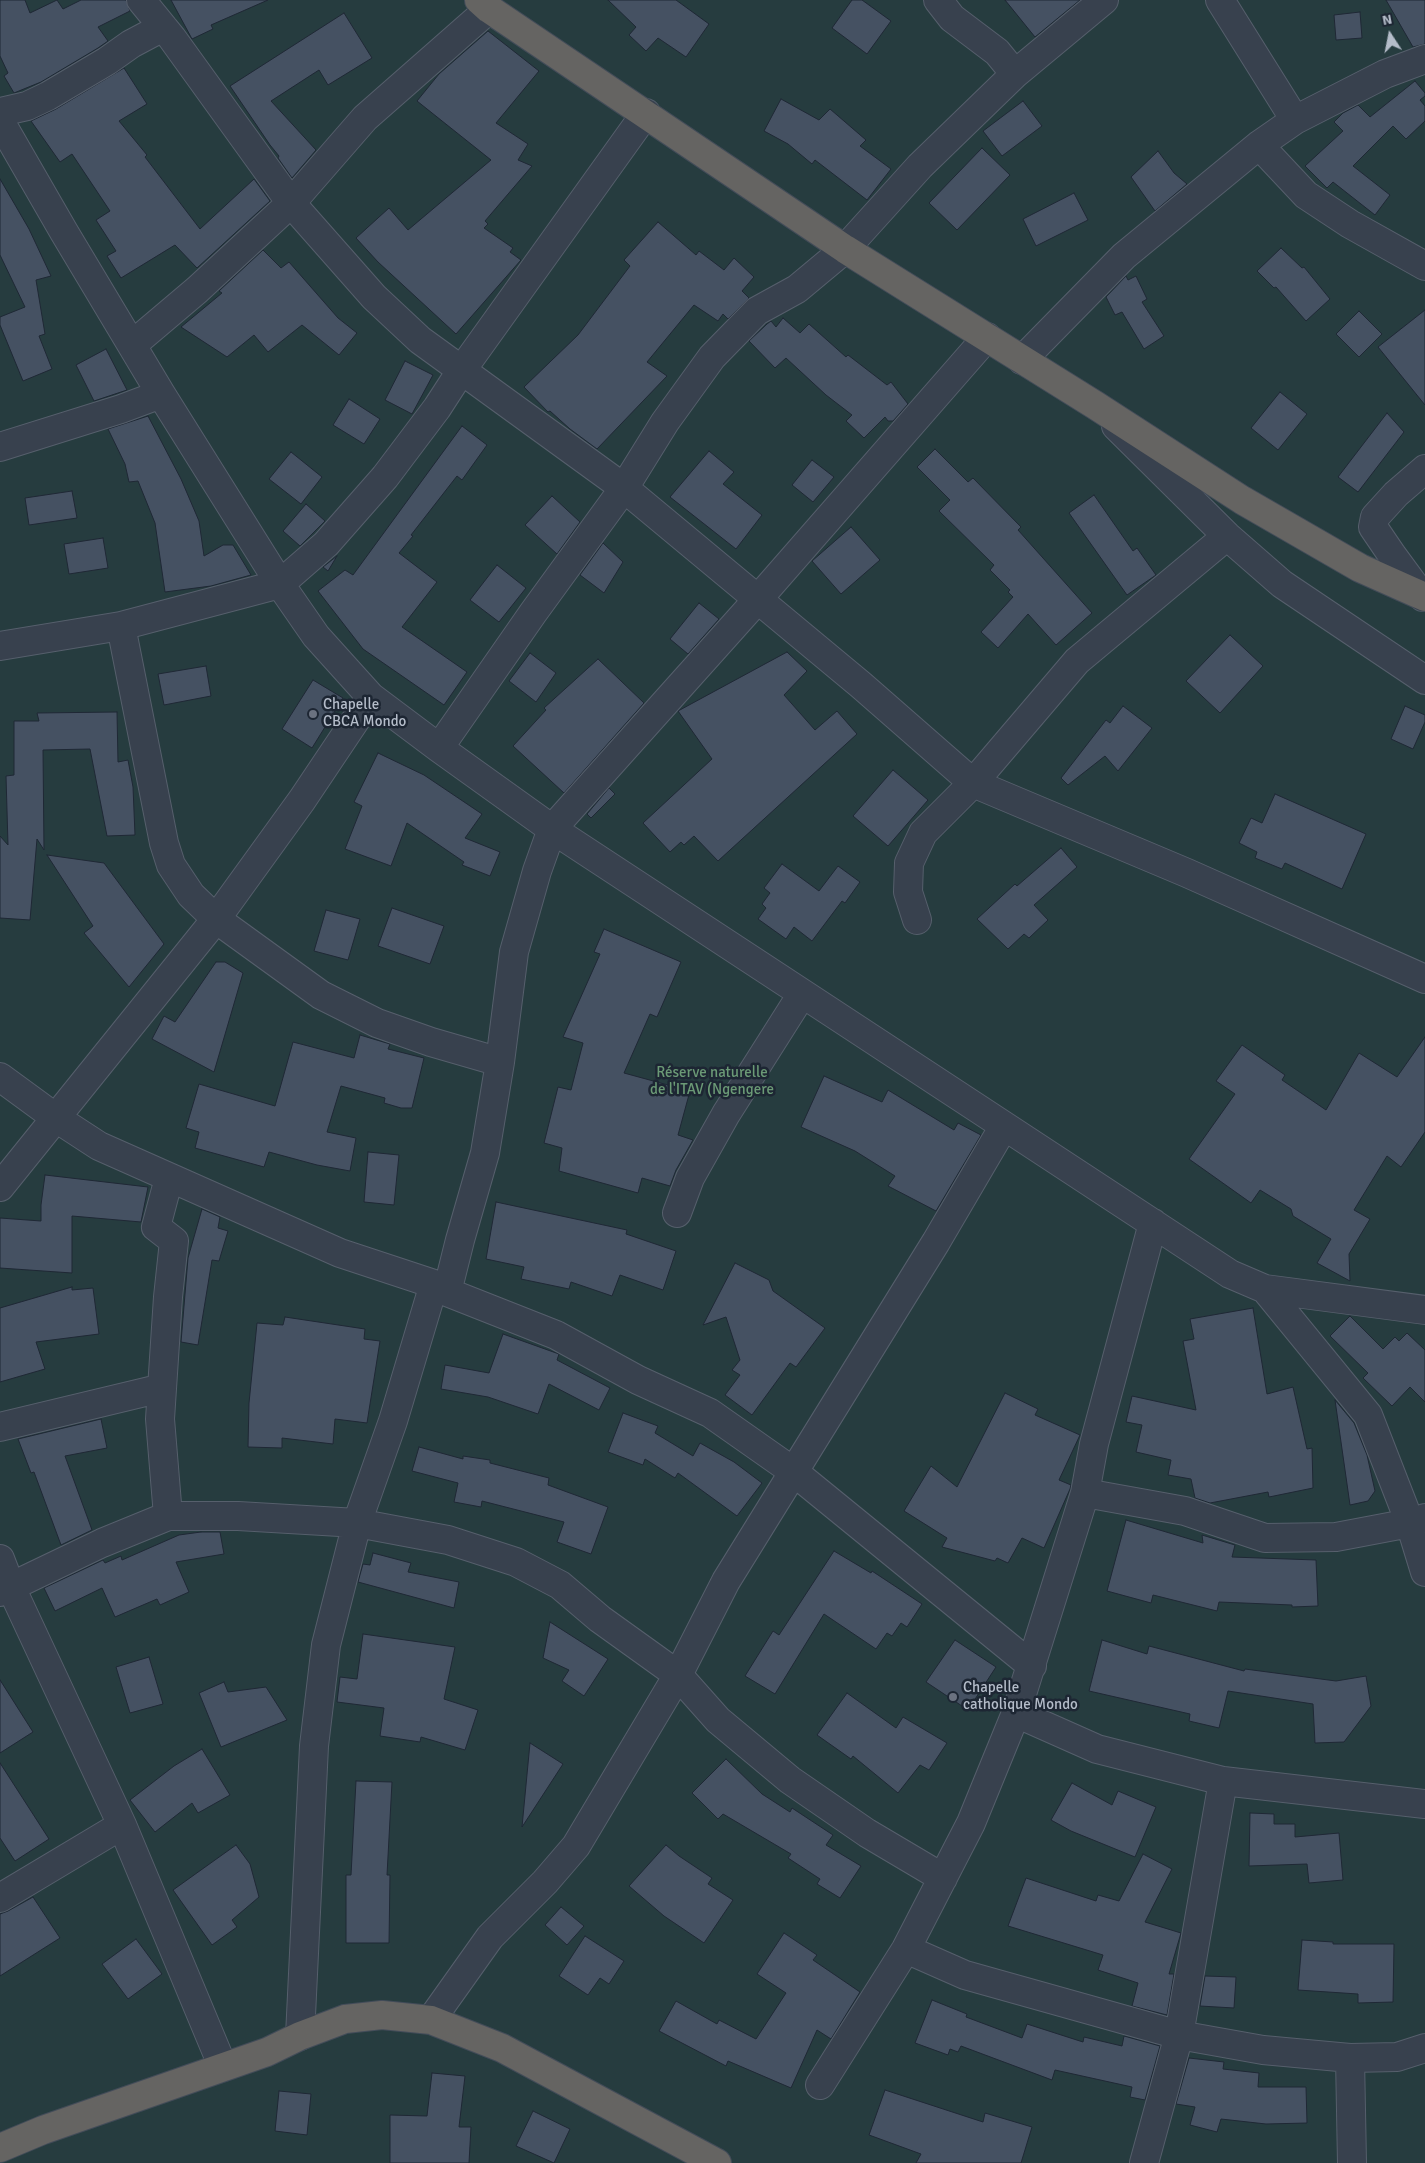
<!DOCTYPE html>
<meta charset="utf-8">
<style>
body{margin:0}
#map{position:relative;width:1425px;height:2163px;overflow:hidden;background:#242f3e;font-family:Signika,sans-serif}
canvas{display:block}
.north{position:absolute;left:1365px;top:10px;width:50px;height:50px;-webkit-text-stroke:4px #1d2633;paint-order:stroke;rotate:349deg;font-size:14px;font-weight:700;line-height:20px;text-align:center;color:#b4bcc9}
.north::after{content:'';display:block;margin:auto;width:18px;height:22px;background:#b4bcc9;clip-path:polygon(50% 0,100% 100%,50% 72%,0 100%)}
</style>
<div id="map">
<canvas width="1425" height="2163"></canvas>
<div class="north">N</div>
</div>
<script>
const g = document.querySelector('canvas').getContext('2d');
g.lineJoin = 'round';
function fill(path, color) { g.fillStyle = color; g.fill(path, 'evenodd'); }
const toPath = rows => new Path2D(rows.map(r => 'M' + r).join(''));
function stroke(path, color, width, dash) { g.strokeStyle = color; g.lineWidth = width; g.lineCap = dash ? 'butt' : 'round'; g.setLineDash(dash || []); g.stroke(path); }
function drawText(font, color, halo, rows, align = 'center') {
  g.font = font + ' Signika,sans-serif'; g.lineWidth = 5; g.setLineDash([]); g.textBaseline = 'middle'; g.strokeStyle = halo; g.fillStyle = color; for (const [text, x, y, turn = 0] of rows) {
    g.save(); g.translate(x, y); g.rotate((+turn || 0) * Math.PI / 180); g.textAlign = isNaN(turn) ? turn : align; if (halo) g.strokeText(text, 0, 0); g.fillText(text, 0, 0); g.restore();
  }
}
fill(toPath([
 [0,0,1425,0,1425,2163,0,2163]
]), '#263c3f');
const building = toPath([
 [0,0,25,0,30,13,57,0,63,9,81,0,126,0,130,11,98,27,108,41,98,48,41,82,14,93,4,76,8,73,0,56,0,0],
 [171,0,268,0,211,25,213,29,192,39,171,0],
 [608,0,676,0,709,24,686,57,658,38,646,51,629,35,636,27,608,0],
 [852,0,862,0,891,21,867,54,832,28,852,0],
 [1005,0,1080,0,1035,37,1005,0],
 [1386,0,1425,0,1425,44,1413,47,1386,0],
 [1360,12,1362,38,1336,40,1334,15,1360,12],
 [344,13,372,58,328,85,319,70,271,101,316,150,292,178,278,158,279,156,270,145,230,86,344,13],
 [488,31,539,71,496,123,528,144,518,160,532,166,485,221,488,224,484,228,513,248,510,252,521,260,456,334,378,262,356,238,389,208,408,230,491,160,417,101,439,74,488,31],
 [124,68,147,104,119,121,147,155,145,157,200,229,254,179,270,201,197,268,175,245,121,278,107,256,116,251,96,220,110,211,72,154,60,162,31,121,56,109,124,68],
 [1415,81,1425,93,1425,96,1420,100,1425,106,1425,121,1406,139,1393,126,1353,166,1390,195,1375,215,1333,182,1327,188,1305,166,1343,131,1334,122,1343,113,1358,105,1370,117,1415,81],
 [781,99,819,120,830,109,866,140,860,146,891,169,867,200,815,160,812,164,788,144,764,131,781,99],
 [1023,101,1042,126,1002,156,983,131,1023,101],
 [982,148,1010,175,957,230,929,203,982,148],
 [1158,151,1174,173,1187,184,1155,211,1131,177,1158,151],
 [0,179,29,229,51,276,36,280,45,334,39,336,52,369,23,381,0,325,0,317,25,307,0,255,0,179],
 [1074,193,1088,220,1036,246,1023,219,1074,193],
 [658,222,696,255,699,251,724,270,734,258,754,277,742,291,749,298,728,319,723,314,718,321,694,305,647,362,667,376,597,449,570,429,550,411,548,412,524,387,578,335,630,266,624,260,658,222],
 [1281,248,1302,268,1304,267,1330,299,1306,321,1276,287,1274,288,1257,271,1281,248],
 [263,250,281,268,289,262,338,318,357,333,339,355,302,325,268,352,254,335,227,357,181,327,222,293,219,291,263,250],
 [1126,276,1128,280,1136,276,1147,299,1142,302,1164,336,1144,349,1122,312,1115,315,1106,297,1126,276],
 [1425,310,1425,405,1378,347,1425,310],
 [1359,311,1382,334,1359,357,1336,334,1359,311],
 [783,318,800,333,809,324,846,357,848,355,887,385,891,382,908,404,893,421,888,421,885,417,864,438,846,421,852,415,826,395,786,358,775,368,749,341,767,324,771,321,776,327,783,318],
 [106,349,127,390,94,401,76,365,106,349],
 [405,361,433,375,412,414,385,400,405,361],
 [1280,392,1307,414,1278,450,1251,428,1280,392],
 [349,399,380,419,364,444,333,425,349,399],
 [1387,413,1404,432,1358,492,1338,477,1387,413],
 [148,416,181,479,199,521,204,556,223,545,233,545,251,575,211,586,165,592,155,523,138,481,129,482,125,464,108,429,148,416],
 [462,426,487,445,462,480,457,476,411,535,413,536,399,553,437,582,402,627,467,672,444,705,363,649,318,591,345,570,353,575,462,426],
 [935,449,968,482,973,478,1021,527,1018,530,1092,613,1056,645,1028,614,998,648,981,632,1013,597,1008,592,1010,590,990,570,994,565,939,511,950,500,917,467,935,449],
 [709,451,734,472,723,484,762,515,736,549,670,497,709,451],
 [291,452,322,477,301,504,269,479,291,452],
 [812,460,834,477,813,502,792,485,812,460],
 [72,491,77,518,29,525,25,498,72,491],
 [1094,495,1133,551,1137,548,1156,575,1127,595,1069,513,1094,495],
 [552,496,580,522,557,554,525,525,552,496],
 [306,504,325,521,300,546,283,531,306,504],
 [851,527,880,560,841,594,812,561,851,527],
 [103,538,108,568,69,574,64,544,103,538],
 [603,543,623,562,604,593,580,575,603,543],
 [337,556,328,571,323,567,337,556],
 [497,565,526,588,499,622,470,600,497,565],
 [699,603,719,619,688,654,670,639,699,603],
 [1230,635,1263,666,1220,713,1186,681,1230,635],
 [787,652,807,671,784,695,815,730,837,711,857,734,718,861,694,836,684,845,681,842,670,852,643,823,712,759,678,711,787,652],
 [530,653,556,673,536,702,509,681,530,653],
 [598,659,644,703,564,793,513,746,546,710,544,708,598,659],
 [206,666,211,696,164,705,158,674,206,666],
 [313,680,343,698,312,748,282,729,313,680],
 [1123,706,1152,728,1118,771,1105,756,1068,785,1061,778,1106,720,1110,723,1123,706],
 [1405,706,1425,715,1425,722,1413,749,1391,739,1405,706],
 [117,712,118,762,128,760,133,787,135,835,107,836,90,749,43,750,44,850,37,839,30,920,0,918,0,836,8,845,6,776,14,775,14,721,39,721,37,713,117,712],
 [378,753,424,775,482,814,465,838,500,852,490,876,462,865,464,862,407,823,391,866,345,849,362,806,354,802,378,753],
 [893,770,928,800,888,846,853,816,893,770],
 [609,788,615,794,591,818,587,814,609,788],
 [1275,794,1366,834,1342,889,1285,863,1282,869,1255,858,1257,852,1239,843,1251,818,1262,823,1275,794],
 [1061,848,1077,867,1034,905,1048,920,1029,938,1024,934,1008,949,977,919,1015,884,1017,886,1061,848],
 [47,855,104,863,164,944,129,987,84,933,93,926,47,855],
 [782,864,819,891,838,866,860,882,845,903,842,901,812,941,794,927,786,939,758,919,766,908,762,904,770,893,764,888,782,864],
 [392,908,444,926,430,964,378,946,392,908],
 [326,910,360,919,348,960,314,951,326,910],
 [604,929,681,962,657,1017,650,1014,624,1073,690,1091,678,1135,693,1140,676,1170,670,1186,642,1178,638,1193,559,1171,562,1148,544,1143,558,1087,571,1090,583,1043,563,1037,600,954,594,952,604,929],
 [216,962,225,962,243,973,214,1072,152,1039,164,1016,175,1022,216,962],
 [360,1035,390,1044,388,1049,424,1058,412,1108,401,1108,384,1103,385,1098,341,1086,327,1132,356,1138,350,1171,317,1165,269,1152,264,1167,195,1148,199,1132,186,1128,199,1084,275,1106,293,1042,354,1058,360,1035],
 [1425,1037,1425,1132,1401,1167,1387,1156,1354,1210,1370,1219,1349,1254,1350,1281,1317,1263,1331,1239,1293,1216,1291,1209,1260,1190,1251,1203,1189,1159,1235,1094,1216,1081,1242,1045,1285,1075,1282,1080,1326,1110,1359,1053,1397,1077,1425,1037],
 [824,1076,882,1102,888,1090,954,1130,958,1123,981,1135,936,1211,888,1186,895,1176,855,1151,801,1127,824,1076],
 [368,1152,399,1155,394,1205,364,1202,368,1152],
 [45,1175,148,1187,141,1222,72,1216,72,1273,0,1268,0,1218,41,1221,41,1205,45,1175],
 [496,1202,627,1230,626,1234,676,1251,663,1290,620,1275,612,1296,571,1282,569,1289,521,1279,524,1267,486,1259,496,1202],
 [202,1209,220,1217,218,1228,228,1231,219,1261,212,1260,198,1345,181,1342,188,1258,202,1209],
 [735,1263,769,1280,773,1291,825,1328,796,1367,790,1363,752,1415,725,1395,740,1375,732,1370,740,1360,726,1317,703,1325,735,1263],
 [72,1287,72,1290,93,1288,99,1334,36,1342,45,1369,0,1382,0,1308,72,1287],
 [1253,1308,1267,1394,1293,1387,1307,1449,1312,1448,1313,1488,1269,1497,1268,1492,1210,1503,1195,1498,1191,1479,1168,1475,1171,1460,1136,1452,1142,1425,1126,1422,1132,1396,1196,1410,1183,1341,1194,1339,1190,1319,1253,1308],
 [1350,1316,1383,1349,1395,1337,1399,1341,1407,1333,1425,1350,1425,1402,1410,1387,1392,1406,1363,1378,1368,1373,1330,1336,1350,1316],
 [285,1317,365,1329,364,1339,380,1341,367,1423,335,1419,333,1444,282,1438,282,1448,248,1447,249,1403,257,1323,283,1325,285,1317],
 [503,1334,559,1354,557,1360,610,1388,599,1410,549,1384,538,1414,488,1397,441,1389,445,1365,489,1373,503,1334],
 [1005,1393,1038,1409,1035,1415,1080,1435,1059,1480,1071,1485,1070,1489,1044,1548,1022,1538,1008,1563,997,1558,995,1561,942,1547,947,1538,904,1511,931,1466,957,1487,1005,1393],
 [1335,1400,1354,1423,1367,1455,1375,1491,1368,1501,1350,1505,1335,1400],
 [623,1413,658,1426,655,1433,693,1456,700,1443,734,1462,762,1483,737,1516,678,1473,675,1478,645,1459,643,1465,608,1452,623,1413],
 [101,1419,107,1448,65,1456,92,1530,61,1545,34,1472,31,1473,18,1439,101,1419],
 [419,1447,463,1459,463,1456,490,1460,490,1463,549,1478,548,1485,608,1507,591,1554,557,1542,564,1522,482,1501,481,1507,454,1502,458,1483,412,1471,419,1447],
 [1126,1520,1203,1543,1202,1535,1235,1545,1232,1557,1316,1560,1318,1606,1292,1607,1292,1605,1219,1602,1217,1611,1153,1595,1151,1603,1107,1591,1126,1520],
 [201,1532,220,1532,224,1554,176,1562,189,1592,160,1605,157,1599,115,1617,102,1588,55,1611,44,1588,103,1560,105,1563,121,1556,122,1560,179,1535,201,1532],
 [834,1551,871,1573,872,1571,922,1604,907,1627,901,1623,892,1636,887,1633,876,1649,824,1614,775,1694,745,1676,773,1631,779,1635,834,1551],
 [373,1553,411,1563,408,1572,459,1582,454,1608,358,1582,363,1564,370,1565,373,1553],
 [550,1622,608,1659,584,1696,562,1681,569,1670,543,1658,550,1622],
 [363,1634,455,1647,444,1699,478,1710,465,1750,421,1737,420,1742,380,1736,384,1708,337,1702,340,1677,357,1679,363,1634],
 [955,1640,996,1667,968,1710,926,1682,955,1640],
 [1102,1640,1147,1654,1149,1646,1244,1671,1245,1669,1336,1681,1366,1676,1371,1706,1344,1742,1315,1743,1313,1704,1228,1691,1219,1728,1189,1721,1190,1714,1089,1691,1102,1640],
 [149,1657,163,1704,130,1713,116,1667,149,1657],
 [0,1680,33,1732,0,1753,0,1680],
 [224,1682,228,1692,266,1687,287,1720,221,1747,199,1693,224,1682],
 [847,1693,896,1728,903,1717,947,1743,929,1770,920,1765,898,1793,853,1756,851,1759,817,1735,847,1693],
 [530,1743,563,1764,522,1827,530,1743],
 [202,1749,230,1795,198,1813,192,1803,155,1832,130,1800,174,1766,202,1749],
 [726,1759,762,1794,790,1812,792,1808,833,1835,826,1845,861,1866,840,1898,817,1884,820,1879,788,1858,791,1854,723,1814,718,1819,692,1793,726,1759],
 [0,1763,49,1839,15,1861,0,1838,0,1763],
 [356,1781,392,1782,387,1875,390,1875,389,1943,346,1943,346,1875,351,1875,356,1781],
 [1072,1783,1112,1805,1118,1791,1156,1807,1135,1857,1071,1831,1051,1820,1072,1783],
 [1250,1813,1274,1814,1274,1824,1295,1824,1295,1837,1339,1833,1343,1880,1309,1883,1307,1864,1249,1866,1250,1813],
 [236,1845,250,1864,259,1897,232,1920,237,1927,212,1945,173,1890,236,1845],
 [666,1845,679,1856,712,1878,708,1884,733,1900,704,1943,664,1916,629,1886,666,1845],
 [1143,1854,1172,1869,1145,1922,1181,1933,1169,1974,1174,1974,1167,2015,1132,2006,1138,1983,1098,1970,1103,1955,1008,1926,1026,1878,1096,1901,1098,1895,1119,1901,1143,1854],
 [33,1897,60,1938,0,1976,0,1914,8,1911,33,1897],
 [561,1907,584,1926,567,1945,545,1925,561,1907],
 [784,1933,817,1955,813,1960,860,1992,831,2039,817,2030,791,2088,728,2061,726,2066,659,2031,676,2001,717,2024,719,2020,756,2039,786,1993,757,1974,784,1933],
 [585,1936,624,1961,609,1984,600,1978,588,1995,559,1976,585,1936],
 [136,1939,162,1974,128,1999,102,1964,136,1939],
 [1302,1940,1333,1942,1333,1944,1394,1944,1393,2002,1358,2003,1358,1994,1298,1990,1302,1940],
 [1205,1976,1236,1977,1234,2008,1200,2006,1205,1976],
 [932,2000,967,2014,966,2017,1022,2038,1027,2024,1083,2042,1084,2037,1122,2046,1124,2036,1160,2046,1145,2100,1130,2097,1132,2087,1055,2070,1052,2080,961,2046,958,2052,950,2049,948,2055,915,2043,932,2000],
 [1189,2058,1224,2062,1223,2069,1259,2073,1258,2087,1306,2087,1307,2123,1266,2124,1221,2119,1217,2132,1190,2125,1195,2107,1176,2104,1189,2058],
 [432,2073,465,2076,459,2127,471,2127,469,2163,390,2163,390,2115,427,2116,432,2073],
 [885,2090,983,2122,985,2113,1032,2127,1021,2163,916,2163,921,2154,869,2135,885,2090],
 [279,2091,311,2094,307,2135,275,2131,279,2091],
 [533,2111,570,2129,554,2163,516,2146,533,2111]
]);
fill(building, '#455162');
stroke(building, '#1f2835', 1);
const minor = toPath([
 [141,0,172,38,291,203,374,297,420,340,624,488,861,685,973,783,1187,873,1425,979],
 [938,0,952,18,997,52,1015,74],
 [1220,0,1295,120],
 [0,112,27,106,48,96,107,61,131,44,163,27],
 [0,121,64,232,161,394,280,584,316,636,371,697,439,748,552,829,1230,1274,1265,1289,1425,1310],
 [1259,145,1306,195,1350,224,1425,266],
 [132,345,197,290,291,203,365,118,489,9],
 [1022,360,1124,256,1259,145,1295,120,1385,74,1425,59],
 [1116,426,1227,536,1282,584,1425,680],
 [0,447,121,409,161,394],
 [1423,597,1392,555,1373,527,1375,517,1396,494,1425,469],
 [121,626,164,843,171,865,191,895,216,919,321,995,377,1023,431,1042,500,1062],
 [0,646,121,626,280,584,326,544,385,477,437,408,461,371,646,113],
 [439,748,533,613,624,488,665,422,712,357,757,311,797,289,845,249,920,166,1015,74,1104,0],
 [917,920,908,892,909,863,923,833,973,783,1077,661,1227,536],
 [0,1077,56,1118,99,1146,340,1253,434,1284,447,1292,556,1335,638,1380,710,1413,794,1472,1032,1666],
 [0,1187,216,919,302,800,371,697],
 [677,1213,690,1178,726,1114,802,994],
 [1265,1289,1368,1415,1410,1523,1425,1572],
 [447,1292,460,1240,485,1153,500,1062,514,952,537,871,552,829,758,599,987,337],
 [0,1427,162,1388],
 [1085,1493,1185,1511,1265,1538,1336,1537,1410,1523,1425,1518],
 [168,1516,160,1419,168,1297,174,1241,156,1227,169,1178],
 [0,1559,10,1585,122,1825,223,2067],
 [0,1592,102,1543,168,1516,238,1516,357,1523,448,1540,516,1562,560,1585,600,1619,678,1675,718,1720,790,1780,867,1833,943,1878],
 [1016,1713,1097,1749,1223,1781,1425,1804],
 [0,1898,122,1825],
 [906,1949,965,1975,1179,2035,1263,2050,1350,2058,1397,2057,1425,2048],
 [431,2020,490,1937,545,1882,576,1846,678,1675,726,1581,936,1242,1004,1126],
 [300,2036,314,1746,326,1645,357,1523,393,1421,434,1284],
 [1350,2058,1352,2163],
 [820,2085,906,1949,971,1823,1016,1713,1085,1493,1094,1444,1153,1223],
 [1144,2163,1179,2035,1223,1781]
]);
const trunk = toPath([
 [479,0,489,9,845,249,1095,405,1242,500,1360,568,1425,597],
 [0,2148,43,2130,267,2052,300,2036,345,2019,382,2015,431,2020,502,2048,717,2163]
]);
stroke(minor, '#565f6c', 30);
stroke(trunk, '#434c59', 30);
stroke(minor, '#38414e', 28);
stroke(trunk, '#656462', 28);
for (const [x, y, r, color] of [
 [313,714,5,"#6b7280"],
 [953,1697,5,"#6b7280"]
]) { const dot = new Path2D(); dot.arc(x, y, r, 0, 2 * Math.PI); g.fillStyle = color; g.fill(dot); stroke(dot, '#1d2633', 2); }
drawText('15px', '#b4bcc9', '#1d2633', [
 ["Chapelle",323,705],
 ["CBCA Mondo",323,722],
 ["Chapelle",963,1688],
 ["catholique Mondo",963,1705]
], 'left');
drawText('15px', '#6b9a76', '#1d2633', [
 ["Réserve naturelle",712,1073],
 ["de l'ITAV (Ngengere",712,1090]
]);
</script>
